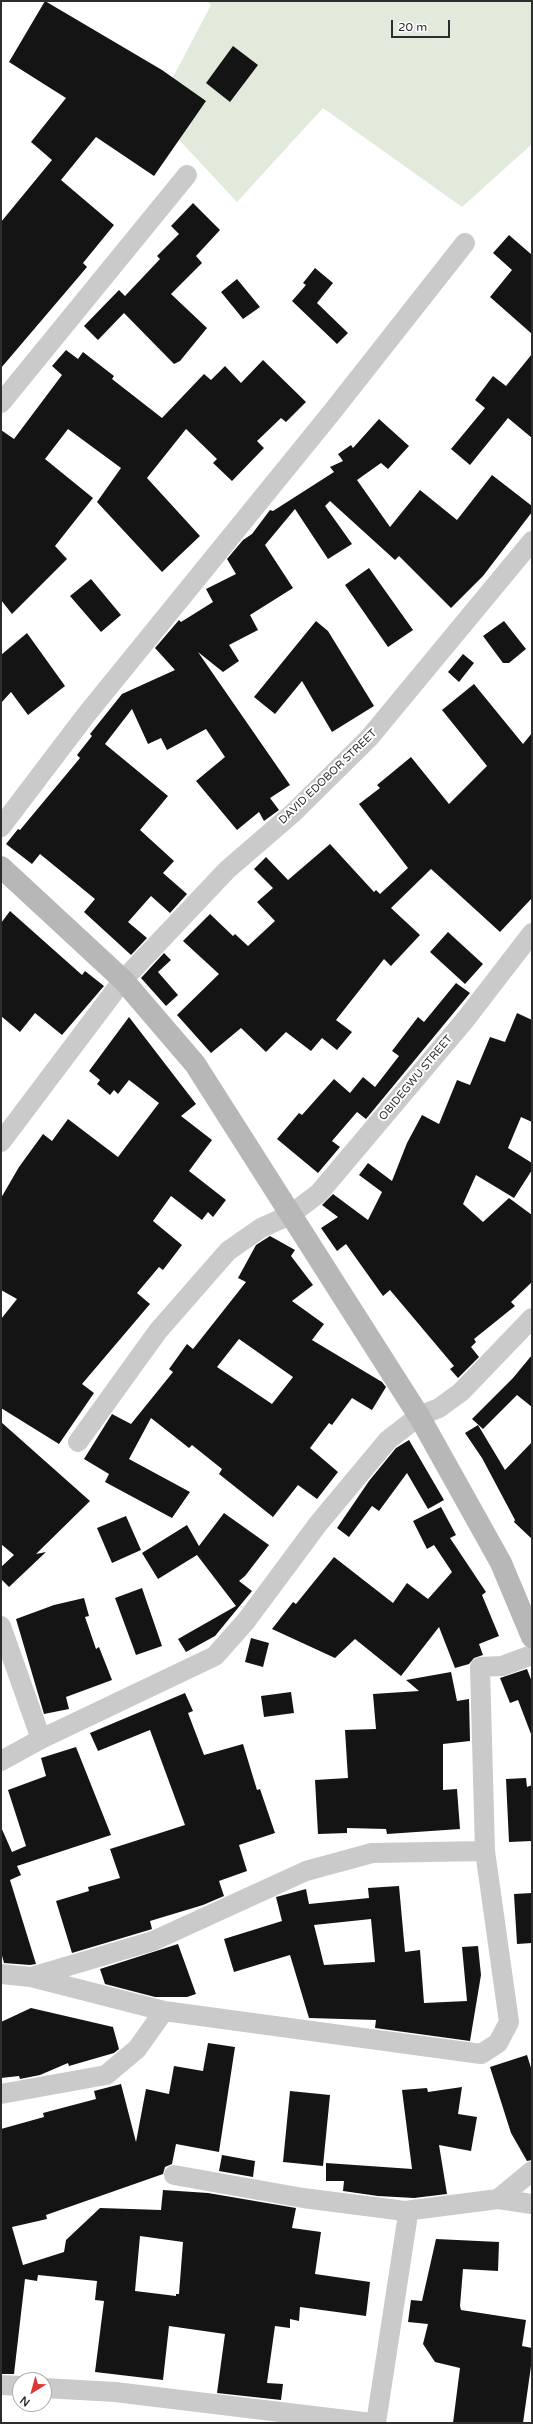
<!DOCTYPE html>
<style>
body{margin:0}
#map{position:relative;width:533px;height:2424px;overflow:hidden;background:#fff;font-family:"Varela Round",sans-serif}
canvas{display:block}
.frame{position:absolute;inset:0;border:2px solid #2d2d2d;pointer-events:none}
.north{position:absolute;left:12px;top:2372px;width:40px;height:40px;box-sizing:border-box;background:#fff;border:1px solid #ababab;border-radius:50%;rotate:217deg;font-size:11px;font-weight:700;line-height:16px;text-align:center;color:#2d2d2d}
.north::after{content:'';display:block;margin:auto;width:14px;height:18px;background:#df3535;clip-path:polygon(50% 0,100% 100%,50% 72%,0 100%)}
.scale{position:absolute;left:391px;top:20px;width:59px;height:18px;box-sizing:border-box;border:2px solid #2d2d2d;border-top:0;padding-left:5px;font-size:12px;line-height:14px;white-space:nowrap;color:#2d2d2d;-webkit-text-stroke:3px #fff;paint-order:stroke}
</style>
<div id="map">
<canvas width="533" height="2424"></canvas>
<div class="frame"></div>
<div class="north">N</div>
<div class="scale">20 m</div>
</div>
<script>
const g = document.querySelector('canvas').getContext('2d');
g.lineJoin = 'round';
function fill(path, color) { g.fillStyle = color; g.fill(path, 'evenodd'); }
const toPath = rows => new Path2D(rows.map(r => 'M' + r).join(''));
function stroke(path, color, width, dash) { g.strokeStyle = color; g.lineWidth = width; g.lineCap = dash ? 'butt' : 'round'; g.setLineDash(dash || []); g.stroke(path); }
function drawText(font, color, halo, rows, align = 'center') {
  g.font = font + ' "Varela Round",sans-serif'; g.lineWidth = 4; g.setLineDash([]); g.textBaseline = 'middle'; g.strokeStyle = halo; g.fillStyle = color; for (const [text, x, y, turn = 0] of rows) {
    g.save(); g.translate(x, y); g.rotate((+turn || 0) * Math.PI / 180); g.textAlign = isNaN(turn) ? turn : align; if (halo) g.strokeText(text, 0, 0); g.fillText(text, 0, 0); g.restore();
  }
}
fill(toPath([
 [207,1,532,1,532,144,462,207,323,108,237,202,154,113,211,5]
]), '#e2eadb');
fill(toPath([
 [45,1,162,70,206,101,154,176,96,137,61,180,114,225,83,263,87,267,1,368,1,222,52,160,31,142,66,98,9,62],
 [233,46,258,65,230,102,206,83],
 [193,203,220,230,196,256,202,263,171,294,207,328,180,361,174,364,124,313,98,340,84,326,119,290,125,296,160,259,157,256,179,234,171,226],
 [509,235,532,255,532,334,490,297,512,270,493,253],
 [315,268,333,283,317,303,348,333,337,344,292,301,306,285,303,283],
 [237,279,260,307,243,319,221,292],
 [66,350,78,359,83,352,114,376,112,379,162,418,204,374,211,380,225,366,241,383,263,360,306,402,286,422,281,418,257,441,264,448,232,481,213,463,217,459,186,429,147,478,200,536,162,572,97,502,121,468,68,429,45,459,93,498,55,546,67,559,12,614,1,600,1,430,14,439,62,375,52,366],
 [532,354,532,438,508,418,470,465,451,449,485,408,475,400,493,376,506,386],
 [379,419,409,446,388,469,381,463,357,480,390,527,420,490,457,520,492,475,532,506,532,512,483,576,451,608,399,556,395,560,330,501,325,506,352,544,328,559,295,509,265,545,293,588,250,615,258,630,229,645,239,661,223,672,198,652,290,785,270,798,279,810,264,821,259,812,237,830,196,781,225,757,206,729,167,750,161,738,148,744,132,709,105,744,168,796,140,830,174,861,163,873,187,894,170,913,151,896,128,922,147,938,131,955,84,912,95,899,40,854,32,864,6,844,18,829,20,830,80,758,77,755,92,736,90,734,122,694,175,670,155,648,179,620,181,622,213,602,206,589,236,574,227,559,243,540,252,534,270,510,273,511,334,472,330,467,343,461,338,454,351,445,353,448],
 [369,568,413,630,388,647,345,585],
 [91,579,121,615,101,632,70,596],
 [316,621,328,631,374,706,332,732,302,681,275,714,254,697],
 [504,621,526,649,509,663,503,663,483,636],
 [27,633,65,686,28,715,11,692,1,703,1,655],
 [463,654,474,663,459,682,448,672],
 [474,684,523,744,532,733,532,898,500,932,431,869,391,908,420,935,391,966,384,959,336,1020,352,1032,337,1050,322,1038,311,1051,286,1032,266,1052,241,1028,211,1053,177,1015,219,974,183,941,210,914,233,936,235,934,248,946,275,921,257,902,273,888,254,869,266,857,288,880,330,844,374,892,376,890,380,894,408,868,359,804,380,788,377,785,411,757,449,804,487,766,442,710],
 [10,911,82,975,85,971,104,986,62,1035,35,1013,20,1032,1,1016,1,923],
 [448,932,483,964,465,984,430,952],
 [164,953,171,960,158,972,178,995,166,1006,141,978],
 [456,983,470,993,366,1119,357,1112,332,1141,340,1147,318,1173,277,1139,299,1113,302,1115,334,1079,350,1093,363,1077,375,1087,399,1056,392,1051,418,1017,424,1022],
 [517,1013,532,1020,532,1122,521,1117,508,1148,532,1163,532,1170,514,1198,476,1175,463,1204,483,1222,509,1198,532,1215,532,1282,511,1302,515,1306,474,1339,476,1342,471,1347,479,1357,458,1378,450,1369,454,1366,390,1290,383,1296,346,1244,337,1251,321,1228,338,1217,322,1205,333,1194,368,1220,382,1192,359,1175,368,1163,392,1181,407,1143,422,1115,439,1124,457,1080,470,1085,490,1037,505,1042],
 [129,1017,196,1104,181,1116,212,1140,189,1171,226,1200,213,1217,208,1212,202,1220,171,1196,153,1221,182,1245,163,1270,159,1267,137,1293,150,1304,82,1384,94,1393,59,1444,1,1408,1,1319,17,1299,1,1290,1,1198,19,1167,43,1134,52,1141,68,1119,118,1157,159,1103,129,1080,118,1094,114,1090,110,1095,97,1084,100,1080,89,1071],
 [270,1236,295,1250,291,1256,313,1285,292,1301,324,1324,312,1340,382,1382,386,1387,372,1410,352,1398,332,1425,329,1423,310,1448,338,1472,317,1499,298,1485,273,1517,219,1474,222,1469,192,1445,189,1448,151,1418,129,1459,190,1492,172,1518,105,1482,109,1474,84,1459,112,1414,131,1424,173,1372,169,1369,187,1344,193,1349,246,1282,238,1278,256,1245],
 [239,1339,293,1377,272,1404,217,1367],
 [532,1355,532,1407,517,1395,483,1429,472,1419,513,1378],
 [1,1422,90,1501,36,1554,46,1552,9,1587,1,1579,1,1567,14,1555,1,1544],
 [478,1425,505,1470,532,1442,532,1539,514,1522,515,1520,482,1458,465,1433],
 [409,1440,444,1500,428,1509,407,1473,379,1511,372,1506,349,1537,337,1528,369,1481,396,1448],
 [441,1507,456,1535,450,1538,486,1592,482,1595,499,1636,479,1644,483,1655,474,1658,469,1664,455,1668,439,1627,401,1676,355,1639,335,1658,272,1629,293,1602,296,1604,334,1557,393,1603,407,1583,428,1599,452,1572,434,1545,427,1549,413,1521],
 [224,1513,269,1545,245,1576,239,1581,252,1591,215,1636,186,1652,178,1639,236,1606,197,1555,158,1579,142,1553,187,1525,199,1546],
 [126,1516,141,1550,112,1563,97,1528],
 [142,1588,162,1646,136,1655,115,1598],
 [84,1598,89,1616,85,1617,96,1649,99,1647,112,1680,66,1697,69,1709,44,1714,16,1619,54,1605],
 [251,1638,269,1643,263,1667,245,1662],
 [527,1669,532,1682,531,1734,518,1700,510,1703,500,1678],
 [451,1672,457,1701,469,1699,470,1741,443,1744,443,1790,457,1789,460,1829,387,1834,386,1829,347,1828,347,1833,318,1834,315,1780,348,1778,345,1730,376,1729,373,1694,419,1691,406,1680],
 [291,1692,294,1713,264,1717,261,1696],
 [185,1693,193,1711,188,1713,204,1755,243,1744,257,1790,260,1789,275,1833,239,1845,247,1871,219,1881,224,1896,203,1905,150,1921,152,1929,149,1930,72,1953,56,1901,89,1891,88,1887,120,1878,110,1849,185,1825,150,1730,98,1751,90,1733],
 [76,1747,111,1835,17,1866,21,1875,10,1880,36,1964,30,1965,4,1963,1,1952,1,1827,12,1852,26,1846,8,1790,46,1776,41,1758],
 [526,1778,527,1787,532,1785,532,1841,509,1842,506,1779],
 [399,1886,405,1952,420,1950,424,2003,467,2001,462,1947,478,1946,481,1975,470,2041,375,2028,376,2020,309,2018,290,1955,234,1972,224,1939,282,1921,276,1897,306,1889,309,1904,369,1898,368,1888],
 [371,1919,375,1962,324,1965,314,1925],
 [532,1893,532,1943,517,1944,514,1894],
 [178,1944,196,1994,187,1997,155,1997,105,1984,100,1969],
 [31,2008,113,2027,119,2049,114,2053,69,2066,68,2063,40,2075,20,2079,19,2076,1,2078,1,2022],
 [208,2043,235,2047,219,2152,176,2144,172,2164,165,2167,163,2174,46,2215,47,2219,12,2227,23,2265,64,2252,66,2240,100,2208,161,2210,163,2190,208,2193,296,2208,292,2228,321,2232,315,2274,370,2282,366,2316,300,2307,299,2321,290,2319,290,2328,275,2326,267,2383,283,2384,281,2400,217,2393,225,2334,169,2326,163,2380,95,2372,104,2301,95,2300,97,2281,38,2275,37,2281,25,2279,14,2374,1,2374,1,2129,44,2117,43,2113,96,2099,94,2091,121,2084,136,2142,146,2089,169,2094,174,2066,203,2071],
 [140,2236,183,2242,179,2294,176,2294,176,2296,135,2291],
 [527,2055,532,2071,532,2160,527,2161,511,2133,490,2067],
 [462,2087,458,2114,477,2117,471,2151,439,2145,447,2194,414,2198,378,2196,343,2191,344,2181,326,2181,326,2163,412,2169,402,2090,427,2088,428,2092],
 [290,2091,330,2095,323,2166,283,2162],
 [222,2155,255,2161,253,2177,219,2171],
 [436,2239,499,2242,498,2271,463,2269,460,2306,461,2310,526,2320,522,2346,532,2348,532,2359,523,2423,453,2423,460,2368,435,2362,423,2344,428,2324,408,2322,411,2300,422,2301]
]), '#141414');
stroke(toPath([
 [1,403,187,175],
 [1,827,86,715,332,412,465,243],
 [1,1142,123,980,227,870,293,813,369,738,532,541],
 [78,1442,158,1331,228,1251,261,1228,290,1215,319,1193,465,1020,532,933],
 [1,1626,41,1739],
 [1,1761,41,1739,215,1656,246,1621,318,1524,388,1440,419,1416,439,1408,461,1392,532,1318],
 [1,1974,31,1977,164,2011,481,2054,498,2043,509,2022,485,1851],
 [31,1977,153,1941,306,1871,372,1853,485,1851,480,1667,502,1666,532,1655],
 [1,2094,106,2075,137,2049,164,2011],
 [174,2175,303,2198,405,2211],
 [498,2199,532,2204],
 [1,2385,20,2386],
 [44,2388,115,2392,371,2423],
 [376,2423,407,2221,405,2211,498,2199,532,2171]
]), '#cacaca', 20);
stroke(toPath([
 [1,867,123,980,195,1064,419,1416,501,1563,532,1637]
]), '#b7b7b7', 22);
drawText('11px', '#2d2d2d', '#fff', [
 ["DAVID EDOBOR STREET",328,777,-44],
 ["OBIDEGWU STREET",416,1078,-50]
]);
</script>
